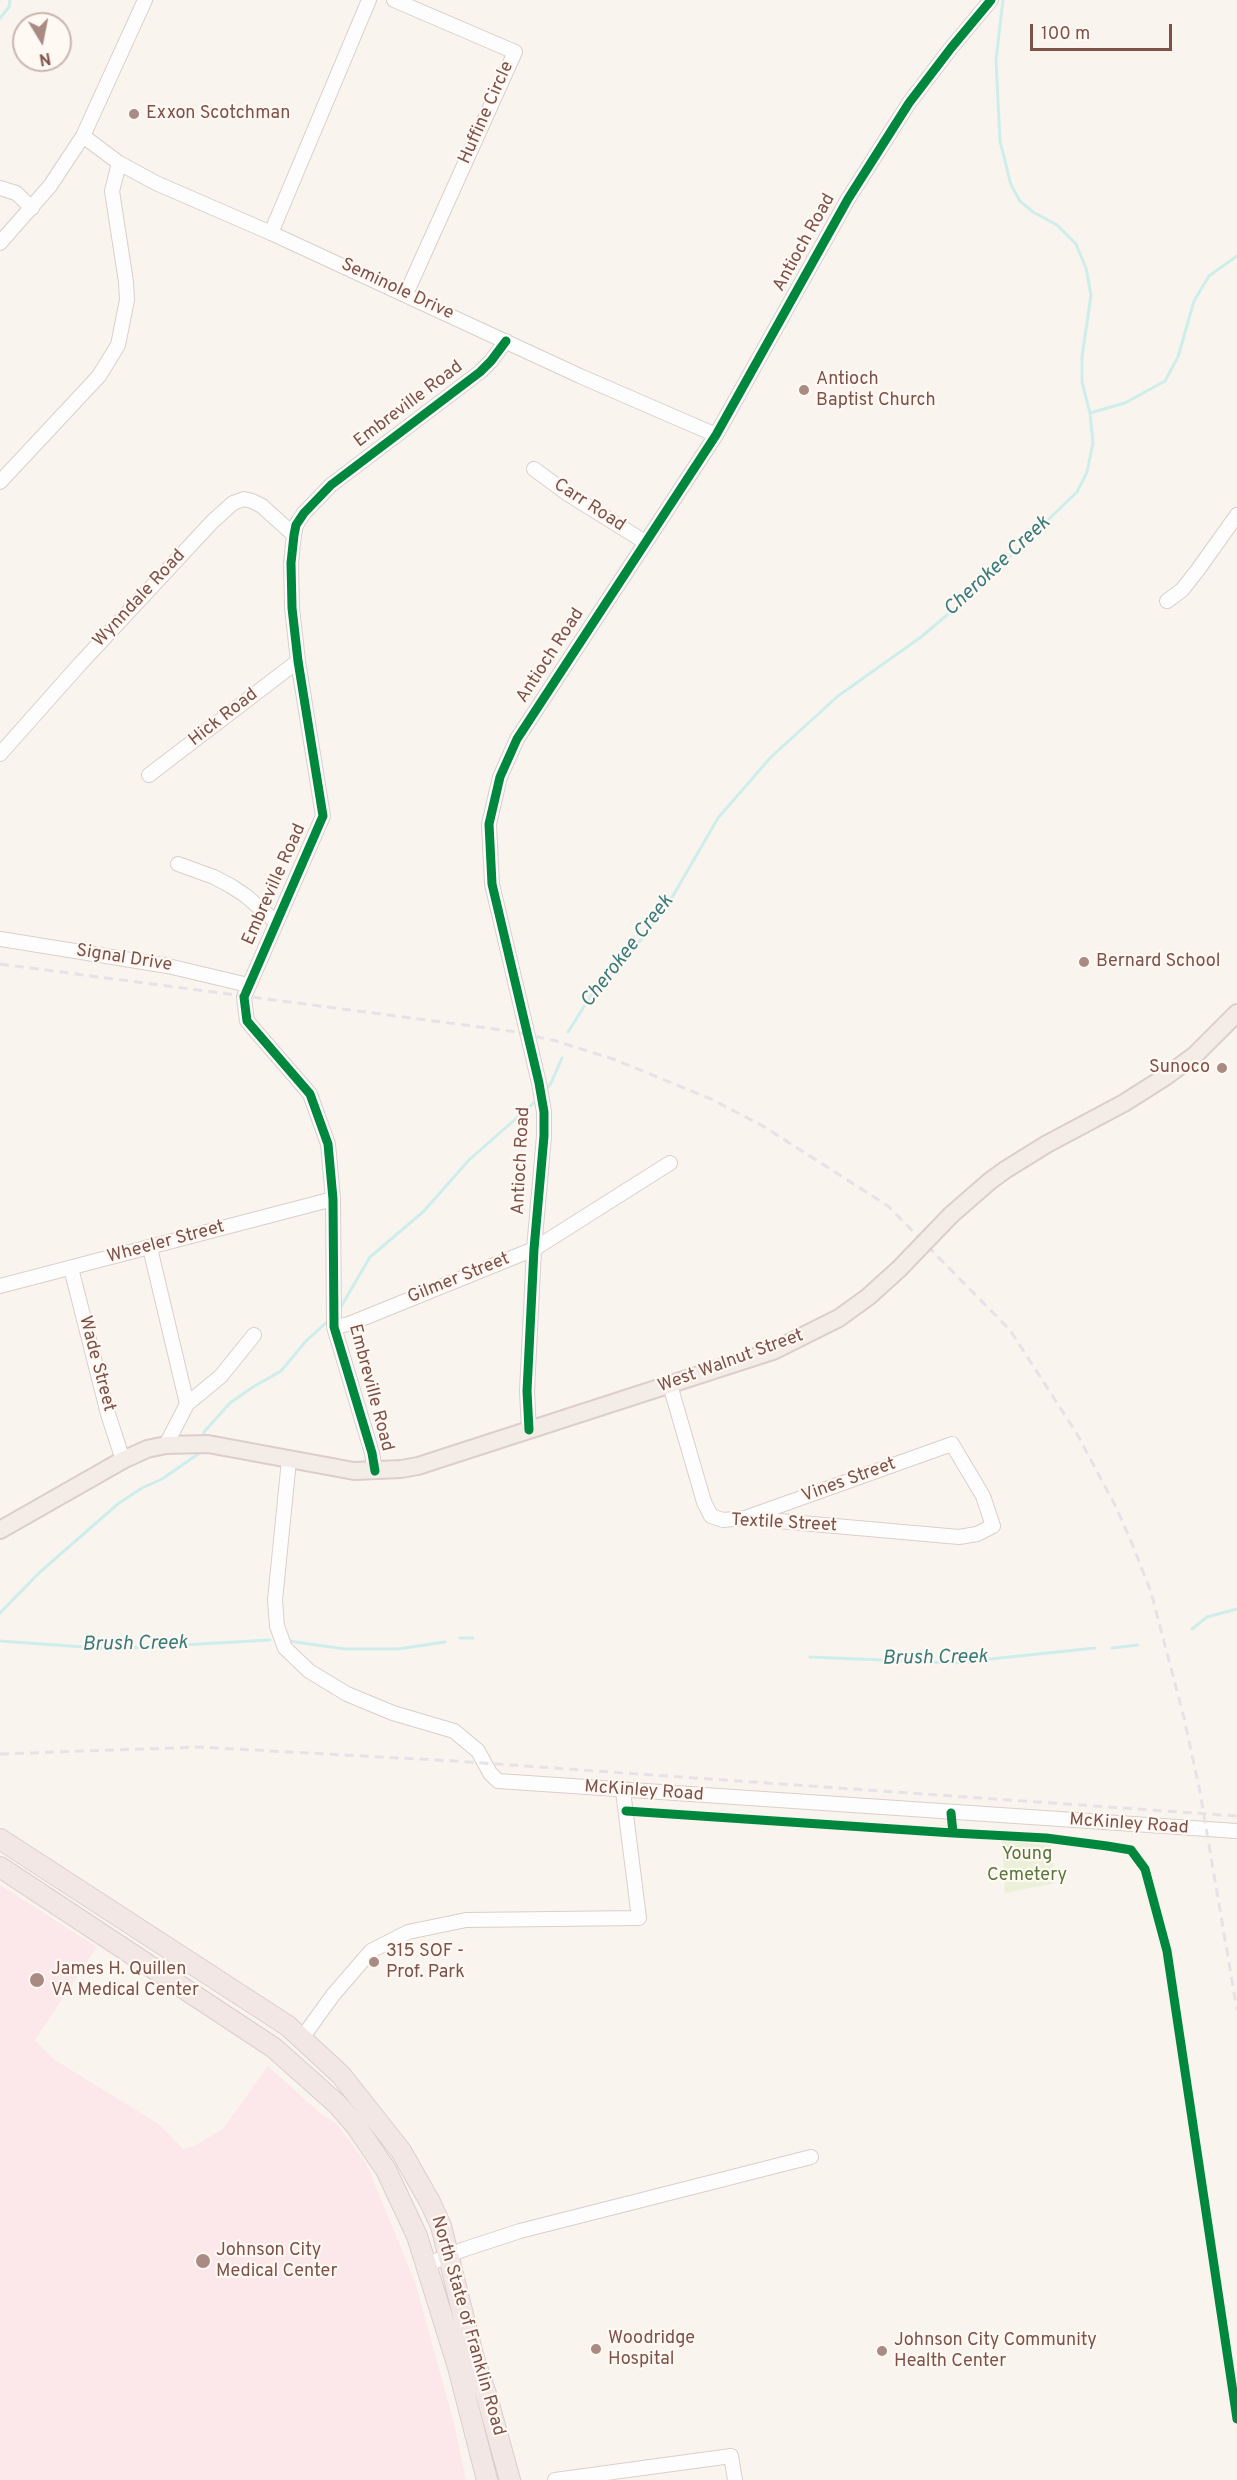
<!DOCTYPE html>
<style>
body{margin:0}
#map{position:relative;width:1237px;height:2480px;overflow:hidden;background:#faf4ef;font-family:Overpass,sans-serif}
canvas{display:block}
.north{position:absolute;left:12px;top:12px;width:60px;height:60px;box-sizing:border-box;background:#fff8f3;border:2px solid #cbb6af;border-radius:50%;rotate:170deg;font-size:16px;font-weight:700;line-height:24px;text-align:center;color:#7e5249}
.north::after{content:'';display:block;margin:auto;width:21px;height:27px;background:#a98b83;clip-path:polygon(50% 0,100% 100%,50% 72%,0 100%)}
.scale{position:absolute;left:1030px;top:24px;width:142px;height:27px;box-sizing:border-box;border:3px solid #7e5249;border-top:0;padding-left:8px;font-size:18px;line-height:21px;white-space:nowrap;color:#7e5249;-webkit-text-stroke:4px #fff8f3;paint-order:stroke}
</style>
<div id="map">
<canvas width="1237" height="2480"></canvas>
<div class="north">N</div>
<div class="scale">100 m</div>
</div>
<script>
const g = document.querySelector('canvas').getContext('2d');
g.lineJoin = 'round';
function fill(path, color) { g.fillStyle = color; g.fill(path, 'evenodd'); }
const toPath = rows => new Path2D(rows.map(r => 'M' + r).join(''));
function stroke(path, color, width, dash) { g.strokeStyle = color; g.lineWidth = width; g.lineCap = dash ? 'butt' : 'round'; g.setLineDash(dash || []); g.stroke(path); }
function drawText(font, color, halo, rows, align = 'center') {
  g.font = font + ' Overpass,sans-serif'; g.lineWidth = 4.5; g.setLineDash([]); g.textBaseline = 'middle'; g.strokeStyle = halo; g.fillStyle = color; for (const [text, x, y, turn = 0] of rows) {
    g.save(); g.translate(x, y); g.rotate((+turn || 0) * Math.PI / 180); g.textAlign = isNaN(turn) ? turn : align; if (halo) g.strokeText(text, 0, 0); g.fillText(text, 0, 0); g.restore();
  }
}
fill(toPath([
 [0,1885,97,1947,35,2040,55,2060,160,2125,183,2149,194,2146,223,2129,268,2066,321,2114,336,2123,366,2163,415,2282,454,2423,466,2480,0,2480]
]), '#fce7ea');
fill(toPath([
 [1002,1841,1051,1845,1055,1883,1005,1893]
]), '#ebf1d8');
stroke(toPath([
 [0,18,9,7,10,0],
 [1090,413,1125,403,1165,381,1178,357,1194,301,1209,276,1237,256],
 [568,1032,595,989,629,956,674,894,718,818,771,757,838,696,921,637,967,598,1077,492,1087,472,1093,443,1090,413,1082,382,1082,357,1091,295,1086,268,1076,244,1057,225,1033,212,1020,201,1011,185,1000,141,996,60,1003,0],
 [545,1091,551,1083,562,1058],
 [339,1310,370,1257,423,1212,469,1160,537,1100],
 [204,1437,204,1432,230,1403,253,1387,281,1371,306,1341,328,1321],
 [0,1613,40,1572,119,1503,142,1488,162,1479,201,1452,201,1450],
 [1192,1629,1207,1617,1237,1609],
 [460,1638,473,1638],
 [0,1641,113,1649,270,1640],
 [288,1641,345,1649,398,1649,445,1642],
 [1112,1648,1138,1645],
 [810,1657,953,1663,1095,1648]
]), '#ceeeec', 3);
const minor = toPath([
 [394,0,515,52,406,294],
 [83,136,119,163,156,183,271,233,580,376,716,435],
 [0,188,16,193,32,208],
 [271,233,369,0],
 [0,243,50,186,83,136,145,0],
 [534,469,568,494,645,542],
 [0,482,99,376,118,345,127,300,126,282,112,191,119,163],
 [1167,601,1182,590,1197,571,1237,515],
 [0,754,80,664,212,522,233,503,244,499,252,501,262,506,294,535],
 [149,775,298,661],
 [178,864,214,877,231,886,246,896,276,922],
 [0,939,168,966,248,985],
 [150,1248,187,1404],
 [71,1268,108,1414,123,1460],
 [0,1286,333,1199],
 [334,1327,349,1324,534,1249,670,1163],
 [670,1385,704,1502,711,1516,723,1520,745,1518,959,1537,977,1534,993,1526,983,1496,952,1444,745,1518],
 [529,1430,527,1391,534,1249,544,1136,544,1112,539,1083,492,884,489,824,500,777,517,739,716,435,848,199,909,103,951,48,991,0],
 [166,1445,187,1404,221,1376,254,1335],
 [289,1460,275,1600,277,1626,285,1648,309,1671,347,1694,393,1713,454,1731,478,1751,490,1773,498,1781,1237,1831],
 [375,1471,372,1453,334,1327,333,1199,328,1144,310,1094,247,1021,244,997,323,816,298,661,292,608,291,563,294,535,296,525,304,513,331,485,480,372,491,361,506,341],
 [302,2038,333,1995,371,1951,408,1932,466,1920,639,1918,623,1791],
 [426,2265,462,2250,520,2231,811,2157],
 [555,2480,731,2456,735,2480]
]);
const major = toPath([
 [951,1215,990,1181,1005,1170,1047,1144,1124,1103,1165,1077,1195,1055,1237,1013],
 [0,1530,123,1460,147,1449,166,1445,208,1444,354,1471,401,1469,418,1466,773,1351,839,1318,868,1297,899,1269]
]);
const highway = toPath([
 [0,1839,288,2026,341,2075,401,2151,430,2202,441,2226,473,2355,487,2397,510,2480],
 [0,1867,274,2048,338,2105,356,2126,386,2170,417,2236,458,2367,487,2480]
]);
stroke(minor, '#dacfcb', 16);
stroke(major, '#dcceca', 20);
stroke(highway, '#dcceca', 22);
stroke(minor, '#fefdfd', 14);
stroke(major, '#f4ece6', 16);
stroke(highway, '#f3e7e6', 20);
stroke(toPath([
 [0,964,510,1031,556,1041,613,1059,711,1099,763,1126,888,1206,1010,1330,1077,1434,1116,1507,1133,1546,1151,1592,1184,1718,1200,1792,1237,2010],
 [0,1754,199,1747,454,1761,1237,1816]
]), '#e6e3e7', 3, [9, 6]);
const majorBridge = toPath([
 [899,1269,951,1215]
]);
stroke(majorBridge, '#dcceca', 20, []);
stroke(majorBridge, '#f4ece6', 16);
stroke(toPath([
 [529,1430,527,1391,534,1249,544,1136,544,1112,539,1083,492,884,489,824,500,777,517,739,716,435,848,199,909,103,951,48,991,0],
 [375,1471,372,1453,334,1327,333,1199,328,1144,310,1094,247,1021,244,997,323,816,298,661,292,608,291,563,294,535,296,525,304,513,331,485,480,372,491,361,506,341],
 [626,1811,953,1833],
 [951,1813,953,1833,1046,1838,1107,1846,1131,1850,1145,1869,1167,1951,1237,2419]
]), '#00873e', 9);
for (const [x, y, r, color] of [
 [134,114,6,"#a98b83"],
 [804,390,6,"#a98b83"],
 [1084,962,6,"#a98b83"],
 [1222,1068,6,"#a98b83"],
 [374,1962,6,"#a98b83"],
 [37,1980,8,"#a98b83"],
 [203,2261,8,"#a98b83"],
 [596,2349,6,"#a98b83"],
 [882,2351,6,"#a98b83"]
]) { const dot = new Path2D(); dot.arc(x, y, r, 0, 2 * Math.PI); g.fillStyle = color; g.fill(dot); stroke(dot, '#fff8f3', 2); }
drawText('18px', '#7e5249', '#fff8f3', [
 ["Huffine Circle",487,113,-66],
 ["Antioch Road",805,243,-61],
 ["Seminole Drive",397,290,25],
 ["Embreville Road",409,405,-37],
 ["Carr Road",589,506,33],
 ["Wynndale Road",140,599,-47],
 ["Antioch Road",551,656,-57],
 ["Hick Road",224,718,-38],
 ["Embreville Road",275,885,-66],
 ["Signal Drive",124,959,9],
 ["Antioch Road",522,1161,-87],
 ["Wheeler Street",166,1243,-15],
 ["Gilmer Street",459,1279,-22],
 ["West Walnut Street",731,1362,-20],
 ["Wade Street",96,1364,75],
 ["Embreville Road",370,1388,75],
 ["Vines Street",849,1481,-20],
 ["Textile Street",784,1524,3],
 ["McKinley Road",644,1792,4],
 ["McKinley Road",1129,1825,4],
 ["North State of Franklin Road",467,2326,74]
]);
drawText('18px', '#7e5249', '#fff8f3', [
 ["Exxon Scotchman",146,114],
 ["Antioch",816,380],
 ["Baptist Church",816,401],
 ["Bernard School",1096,962],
 ["Sunoco",1210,1068,"right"],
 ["315 SOF -",386,1952],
 ["Prof. Park",386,1973],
 ["James H. Quillen",51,1970],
 ["VA Medical Center",51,1991],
 ["Johnson City",216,2251],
 ["Medical Center",216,2272],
 ["Woodridge",608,2339],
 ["Hospital",608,2360],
 ["Johnson City Community",894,2341],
 ["Health Center",894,2362]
], 'left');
drawText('18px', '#57783a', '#fff8f3', [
 ["Young",1027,1855],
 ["Cemetery",1027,1876]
]);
drawText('italic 20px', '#377c7b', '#fff8f3', [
 ["Cherokee Creek",998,567,-43],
 ["Cherokee Creek",628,952,-52],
 ["Brush Creek",135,1645,-1],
 ["Brush Creek",935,1659,-1]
]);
</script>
